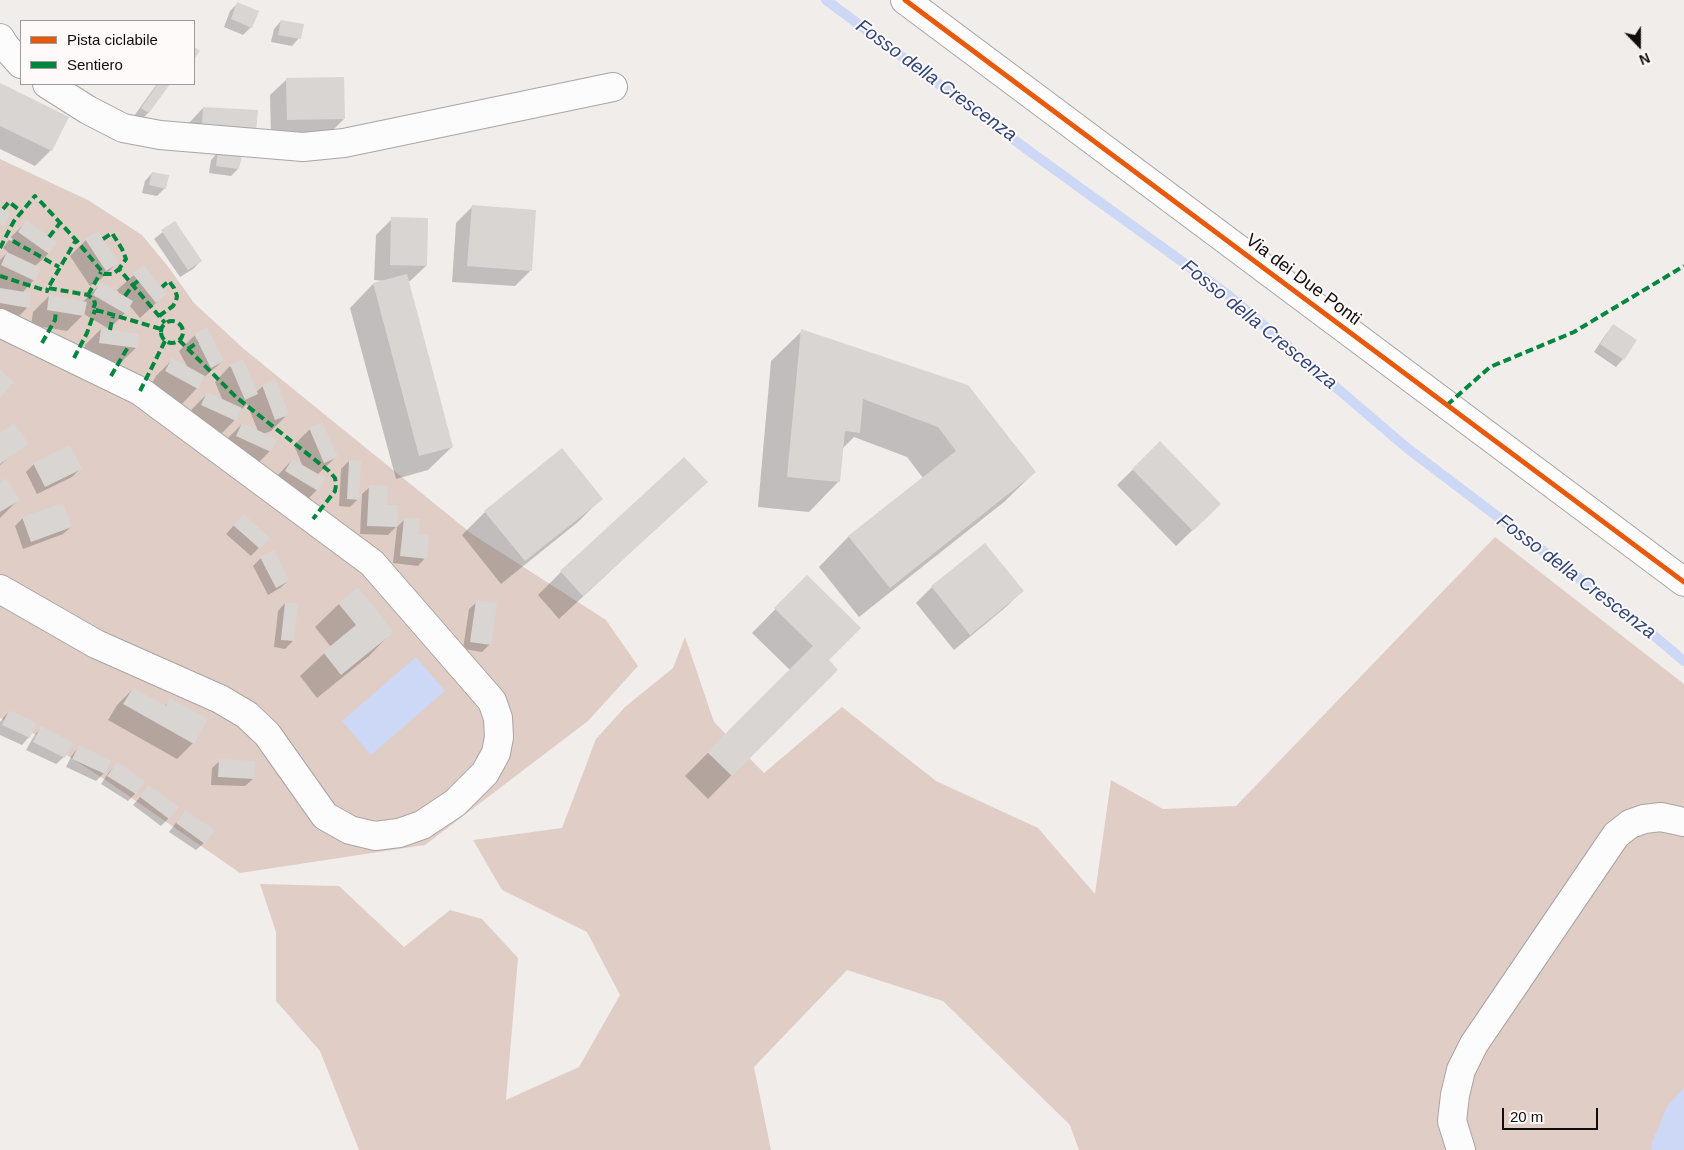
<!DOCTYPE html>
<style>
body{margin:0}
#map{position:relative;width:1684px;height:1150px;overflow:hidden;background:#f1edeb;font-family:Arial,sans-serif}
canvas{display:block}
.legend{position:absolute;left:20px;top:20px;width:175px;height:65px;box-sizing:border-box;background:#fefaf9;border:1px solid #9f9b9a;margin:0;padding:6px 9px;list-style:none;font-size:15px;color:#100d0c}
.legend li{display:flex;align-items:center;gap:10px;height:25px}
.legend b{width:25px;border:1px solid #9f9b9a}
.north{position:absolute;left:1614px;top:20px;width:50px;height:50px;-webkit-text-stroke:4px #fefaf9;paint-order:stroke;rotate:158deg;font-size:14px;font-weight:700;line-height:20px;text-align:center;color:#100d0c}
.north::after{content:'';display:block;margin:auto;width:18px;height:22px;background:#100d0c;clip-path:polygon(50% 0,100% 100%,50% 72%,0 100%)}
.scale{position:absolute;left:1502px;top:1108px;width:96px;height:22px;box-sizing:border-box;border:2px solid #100d0c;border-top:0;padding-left:6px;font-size:15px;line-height:18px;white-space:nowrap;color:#100d0c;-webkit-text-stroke:4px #fefaf9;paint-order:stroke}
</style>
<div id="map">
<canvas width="1684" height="1150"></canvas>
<ul class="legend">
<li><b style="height:6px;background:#e8590c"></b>Pista ciclabile</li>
<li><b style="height:6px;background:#00873e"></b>Sentiero</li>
</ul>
<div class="north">N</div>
<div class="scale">20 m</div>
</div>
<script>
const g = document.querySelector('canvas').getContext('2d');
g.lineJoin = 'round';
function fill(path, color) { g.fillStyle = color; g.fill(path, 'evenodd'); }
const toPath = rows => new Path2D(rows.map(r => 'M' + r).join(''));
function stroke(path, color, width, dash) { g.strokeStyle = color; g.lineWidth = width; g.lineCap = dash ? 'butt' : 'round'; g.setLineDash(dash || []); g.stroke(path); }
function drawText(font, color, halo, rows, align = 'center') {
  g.font = font + ' Arial,sans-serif'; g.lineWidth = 4; g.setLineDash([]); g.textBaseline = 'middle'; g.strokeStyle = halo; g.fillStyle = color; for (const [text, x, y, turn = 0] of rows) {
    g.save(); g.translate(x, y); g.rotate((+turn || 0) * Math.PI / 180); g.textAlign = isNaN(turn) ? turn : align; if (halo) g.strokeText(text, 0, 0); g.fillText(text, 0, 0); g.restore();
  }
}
fill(toPath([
 [0,159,88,200,142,235,170,269,194,303,244,349,472,534,606,620,638,666,588,721,425,845,240,873,107,781,34,734,0,718],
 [1495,537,1684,684,1684,1150,1079,1150,1070,1125,943,1001,847,970,754,1067,771,1150,359,1150,320,1051,276,1001,276,932,260,884,339,886,404,947,450,910,482,919,518,958,506,1100,579,1067,620,995,587,932,502,890,473,840,562,828,596,739,625,707,673,668,685,637,714,722,764,773,842,707,936,781,1038,828,1095,894,1111,780,1163,809,1236,806]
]), '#e0cec6');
fill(toPath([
 [416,657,445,691,371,755,342,721],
 [1684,1088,1684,1150,1652,1150,1651,1144,1668,1105]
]), '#ccd8f5');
fill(toPath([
 [237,4,251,27,243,35,224,27,230,11],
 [281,21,299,38,292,46,271,42,274,29],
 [286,80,344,119,328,135,271,136,270,95],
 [0,84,67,117,51,150,35,166,0,149],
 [157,84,169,84,148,113,141,120,134,116],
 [203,108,255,131,188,124],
 [218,152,238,169,231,176,209,173,211,160],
 [152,173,165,188,157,196,142,193,145,181],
 [472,207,531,270,515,286,452,282,456,223],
 [392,219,426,266,410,281,407,281,452,447,428,470,396,479,350,308,373,284,385,281,374,280,376,235],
 [26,222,55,243,48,254,35,266,34,280,22,293,28,307,12,323,0,321,0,260,8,252,3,248,11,237],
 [175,222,201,261,193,269,180,277,154,239],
 [97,233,117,263,101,279,90,286,70,256,86,240],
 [144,266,166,294,140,318,129,305,125,313,109,329,84,314,67,331,31,325,33,312,49,296,83,302,100,284,121,296,117,290],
 [1614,326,1623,359,1616,367,1594,352,1606,334],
 [101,329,136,348,120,363,83,358,85,345],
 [802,331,1035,472,1004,502,859,617,819,567,849,536,923,478,907,457,854,437,842,449,839,481,809,512,758,507,771,361],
 [195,335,223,361,202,379,197,388,182,404,150,387,156,376,172,360,188,368,179,351],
 [230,366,256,392,263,386,287,415,271,431,263,434,270,451,254,467,226,440,242,424,258,431,247,404,241,410,235,420,219,436,186,421,192,409,207,394,223,401,215,382],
 [310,429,336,457,317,475,317,490,301,506,277,476,292,460,303,467,294,445],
 [0,434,27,443,0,465],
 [1160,443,1203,520,1176,546,1117,485],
 [349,461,358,499,350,507,339,506,341,469],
 [34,464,80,469,72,477,37,494,26,472],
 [706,482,559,619,538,595,561,572],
 [0,483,18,500,0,518],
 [370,487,386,506,396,527,388,535,360,534,362,494],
 [602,498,578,522,501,584,462,535,485,512],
 [23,518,71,527,63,534,23,549,15,526],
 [405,519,417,536,425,558,418,566,393,563,397,527],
 [236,523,268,538,251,556,226,534],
 [261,558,288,581,280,588,268,595,253,566],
 [807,577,827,660,836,670,708,799,685,776,790,670,752,633],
 [932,587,1022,591,1006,607,954,650,916,603],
 [477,602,490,644,482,652,463,649,469,609],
 [285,603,297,605,293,641,285,649,274,647,278,611],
 [339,604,392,632,369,656,317,698,300,676,331,647,315,627],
 [133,689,164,707,171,700,193,743,177,759,108,720,117,705],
 [9,711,29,737,22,745,0,735,0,722],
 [41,728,64,757,56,764,26,750,34,736],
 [79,747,104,773,96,781,66,767,72,755],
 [220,761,253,779,245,786,211,785,212,768],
 [117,764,135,794,128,801,101,784,109,772],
 [149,787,169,818,161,826,133,805],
 [185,811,204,843,196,850,169,832]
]), '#0003');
stroke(toPath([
 [826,0,1036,156,1227,294,1407,448,1646,629,1684,661]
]), '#ccd8f5', 10);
fill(toPath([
 [237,2,259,11,252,28,231,19],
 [281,20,304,24,301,39,278,35],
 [194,47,200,51,194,59],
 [344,77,345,119,287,120,286,78],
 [0,83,69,117,52,151,0,126],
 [158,84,170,84,149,113,141,108],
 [203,107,258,110,256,132,202,129],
 [218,151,242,155,239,169,216,166],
 [152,172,169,175,166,189,149,185],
 [472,205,536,210,532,271,467,266],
 [0,207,11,214,4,226,0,224],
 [391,217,428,218,427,266,390,265],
 [26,220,57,242,49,254,18,232],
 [175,221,202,261,188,270,161,230],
 [98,231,119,263,106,271,85,239],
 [7,252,41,268,35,281,1,265],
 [144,265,167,294,156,303,132,273],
 [407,274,453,447,419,456,373,283],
 [100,282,133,301,126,314,93,295],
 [0,288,31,293,29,308,0,303],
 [49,295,87,302,84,316,47,310],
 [1613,324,1637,340,1624,360,1600,344],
 [207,327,224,361,211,368,194,334],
 [101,328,139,334,137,348,99,343],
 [801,329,968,385,1036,472,890,588,848,536,956,451,938,427,863,399,860,433,845,431,840,482,787,477],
 [172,358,205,376,198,389,165,371],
 [243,359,258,394,245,400,230,365],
 [0,370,14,382,0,398],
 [276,379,289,415,275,420,262,385],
 [207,392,242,408,236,421,201,405],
 [322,422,338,457,324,463,309,428],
 [14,423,29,444,0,464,0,433],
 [242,423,277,439,271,452,236,436],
 [1160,441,1221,504,1193,531,1132,469],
 [70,445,82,469,45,487,33,463],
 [562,448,603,499,525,561,484,511],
 [684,457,708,482,583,596,560,571],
 [292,459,325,478,318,491,285,471],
 [349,460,361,461,359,500,347,499],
 [6,478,20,500,0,512,0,482],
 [369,485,388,486,387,505,398,505,397,527,367,526],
 [63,503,72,527,31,542,22,517],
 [244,514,270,538,260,549,233,525],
 [404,518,420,519,418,534,429,535,427,559,400,556],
 [985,543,1024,591,970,635,931,586],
 [274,550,289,581,276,588,260,557],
 [807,575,861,628,829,660,838,670,732,776,707,752,813,646,774,608],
 [358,587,394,632,341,675,323,652,356,625,338,603],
 [476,600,497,603,491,645,470,642],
 [285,602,298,604,294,641,281,640],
 [133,688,166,706,170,698,208,719,194,744,123,704],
 [9,710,37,723,30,738,2,725],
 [41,726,73,743,65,758,33,742],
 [79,745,111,761,105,774,72,759],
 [219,759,255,761,254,779,218,777],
 [117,762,145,781,136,794,107,776],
 [148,785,179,807,169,819,140,797],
 [185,810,215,830,205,844,176,823]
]), '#d8d5d3');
const minor = toPath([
 [905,0,1684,582],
 [0,38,5,46,21,64],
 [47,84,88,110,123,128,160,135,303,147,344,143,613,87],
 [0,323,140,391,372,563,492,701,498,718,499,737,496,753,485,773,455,803,422,825,399,833,375,836,350,830,325,816,267,734,247,715,220,699,96,644,0,589],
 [1461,1150,1452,1121,1455,1095,1461,1070,1474,1044,1616,835,1630,824,1644,819,1661,817,1684,822]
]);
stroke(minor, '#a8a5a4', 30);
stroke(toPath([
 [36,198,40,201],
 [8,237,13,241],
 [0,275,0,276]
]), '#d9d8d7', 3, [5, 2.5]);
stroke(minor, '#fdfcfc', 28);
stroke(toPath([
 [40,201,76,240],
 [3,209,9,202,22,212],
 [49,237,60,223],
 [103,239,112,233,122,249,126,259,119,269],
 [13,241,59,267],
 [0,248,14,221,35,196,36,198],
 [0,276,47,291,48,288],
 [88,295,101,272],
 [125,296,133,285,138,281],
 [159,316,173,306,176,301,177,296,174,288,169,281,162,287],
 '161 332a11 11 0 1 1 22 0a11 11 0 1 1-22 0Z',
 [161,329,93,309,95,304,94,300,88,295,48,288,76,240,104,274,113,274,119,269,165,323],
 [110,330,113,315],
 [179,340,236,397,329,471,335,478,336,485,335,491,313,519],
 [42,343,55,320,56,311],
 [188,349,198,342],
 [74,358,87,333,95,310],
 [111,376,128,347],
 [140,391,165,341],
 [1447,405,1490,367,1574,332,1684,266]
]), '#00873e', 4, [8, 4]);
stroke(toPath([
 [905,0,1684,582]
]), '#e8590c', 5);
drawText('18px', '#100d0c', '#fefaf9', [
 ["Via dei Due Ponti",1303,280,37]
]);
drawText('italic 19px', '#2f4478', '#fefaf9', [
 ["Fosso della Crescenza",936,81,36],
 ["Fosso della Crescenza",1259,325,39],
 ["Fosso della Crescenza",1576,577,37]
]);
</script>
